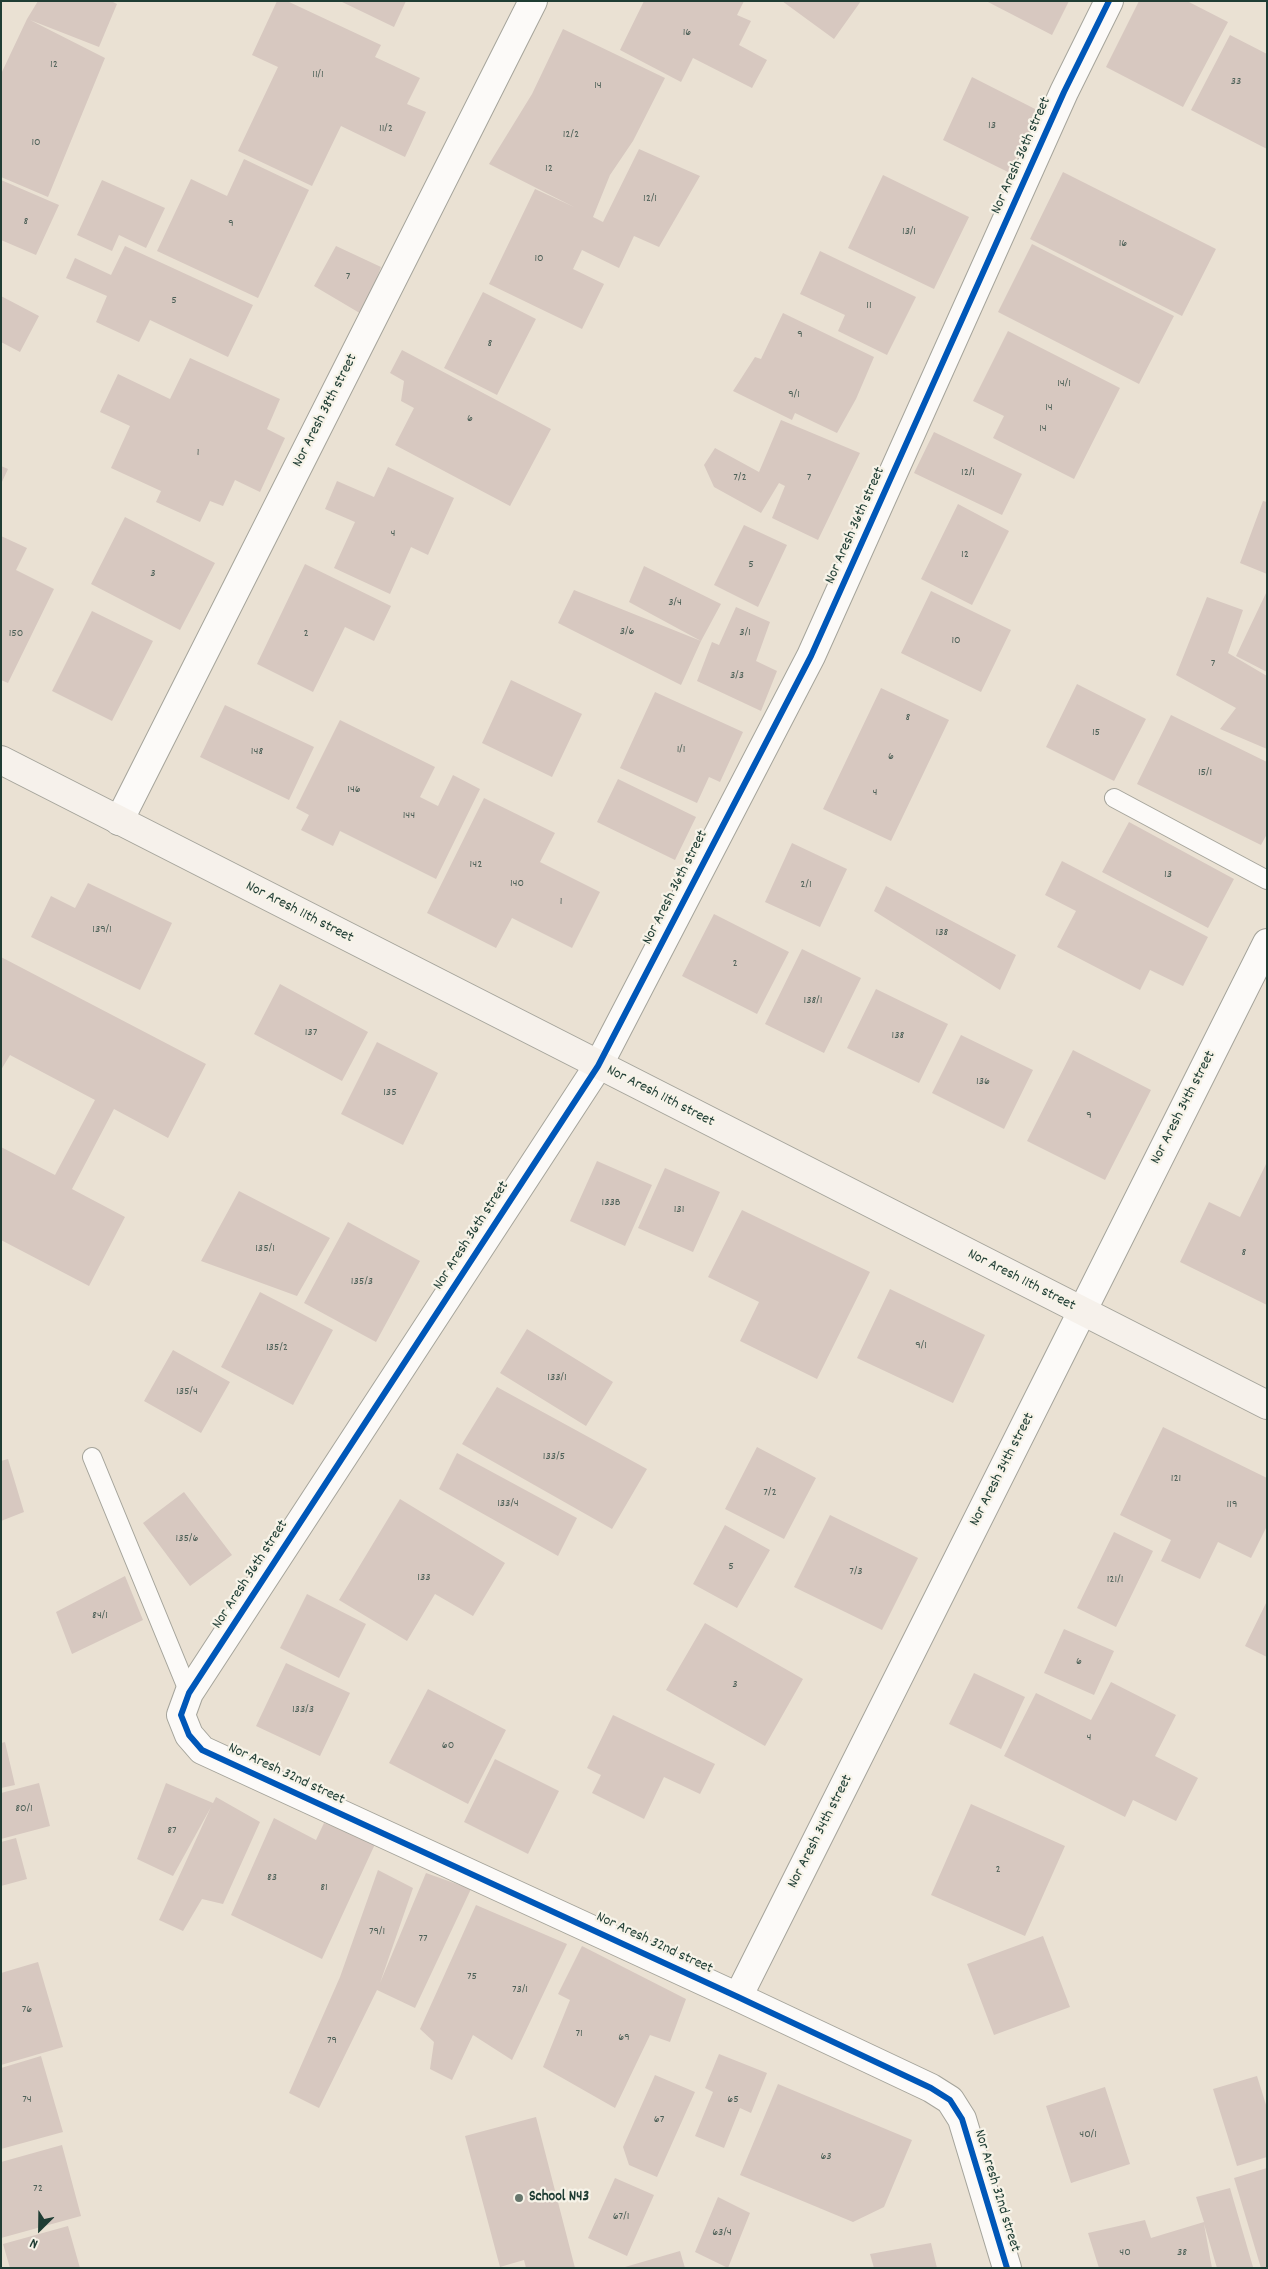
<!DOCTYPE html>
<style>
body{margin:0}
#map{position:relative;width:1268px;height:2269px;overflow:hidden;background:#eae1d3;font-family:Dekko,sans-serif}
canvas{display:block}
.frame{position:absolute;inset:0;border:2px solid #1f3d34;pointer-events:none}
.north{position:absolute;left:15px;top:2204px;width:50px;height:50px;-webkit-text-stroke:4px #f7f3e8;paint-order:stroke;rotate:203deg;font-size:14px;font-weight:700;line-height:20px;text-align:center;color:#1f3d34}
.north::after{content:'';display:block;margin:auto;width:18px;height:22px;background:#1f3d34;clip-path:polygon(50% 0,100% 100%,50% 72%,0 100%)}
</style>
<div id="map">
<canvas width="1268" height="2269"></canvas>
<div class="frame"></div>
<div class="north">N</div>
</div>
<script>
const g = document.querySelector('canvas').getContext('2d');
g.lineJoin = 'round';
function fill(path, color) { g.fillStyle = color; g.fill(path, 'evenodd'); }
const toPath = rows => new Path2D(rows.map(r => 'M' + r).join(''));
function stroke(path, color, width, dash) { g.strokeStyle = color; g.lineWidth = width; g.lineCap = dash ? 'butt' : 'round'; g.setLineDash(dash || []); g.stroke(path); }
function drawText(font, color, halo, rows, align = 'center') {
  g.font = font + ' Dekko,sans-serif'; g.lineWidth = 4.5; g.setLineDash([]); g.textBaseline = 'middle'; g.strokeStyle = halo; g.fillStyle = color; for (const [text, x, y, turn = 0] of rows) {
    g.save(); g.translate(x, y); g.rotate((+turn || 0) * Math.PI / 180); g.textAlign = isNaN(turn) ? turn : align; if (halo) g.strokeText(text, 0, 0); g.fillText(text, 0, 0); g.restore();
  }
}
fill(toPath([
 [38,1,111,1,117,4,99,47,30,20,105,58,48,197,1,177,1,74,27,19],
 [277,1,287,1,381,45,375,57,420,78,407,104,426,112,405,157,341,126,312,186,238,151,278,67,252,55],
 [340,1,406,1,394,27],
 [644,1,744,1,737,15,751,21,739,45,767,60,752,88,693,58,681,82,620,50],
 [782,1,861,1,834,39],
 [986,1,1069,1,1052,35],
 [1139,1,1187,1,1228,22,1183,107,1106,67],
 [563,29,665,78,633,141,610,175,593,217,603,222,639,149,700,176,659,247,634,236,619,268,582,250,573,269,604,284,582,329,489,284,535,189,574,207,489,164,532,94],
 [1230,35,1267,54,1267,149,1191,110],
 [972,77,1041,112,1008,172,943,140],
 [244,159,309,190,258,298,157,251,191,179,227,196],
 [1063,172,1216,249,1182,316,1030,239],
 [883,175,969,217,934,289,848,248],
 [1,180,59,205,36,255,1,240],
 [102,180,165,208,146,248,119,235,112,251,77,235],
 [1032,244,1174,316,1139,384,998,312],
 [125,246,253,305,228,357,150,320,139,342,96,322,107,296,66,278,75,258,111,275],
 [336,246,381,267,363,315,314,286],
 [820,251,916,297,887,355,838,331,845,315,800,294],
 [483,292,536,319,497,395,444,368],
 [1,296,39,316,20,352,1,342],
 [783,313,874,357,856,399,837,433,795,413,792,420,733,391,755,357,761,359],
 [1008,331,1120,388,1074,479,993,438,1004,416,973,401],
 [402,350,551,429,510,506,395,445,414,408,401,401,404,381,390,373],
 [190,358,280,399,267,429,285,438,260,492,235,480,223,506,210,501,200,522,156,502,161,491,111,468,130,426,100,412,118,374,170,399],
 [781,420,860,453,818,540,772,518,785,486,779,483,761,513,714,487,704,465,715,448,759,472],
 [934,432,1022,474,1002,515,914,473],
 [1,466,8,469,1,484],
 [388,467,454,498,428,555,411,547,390,594,334,568,355,522,325,509,337,481,374,497],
 [1263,501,1267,502,1267,574,1240,563],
 [958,504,1009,531,972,605,921,579],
 [125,517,215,563,180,630,91,584],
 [744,525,787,545,758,607,714,585],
 [1,536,27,548,16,570,54,589,8,683,1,680],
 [305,564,391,606,374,641,345,627,313,692,257,664],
 [644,566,721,604,701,641,629,602],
 [574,590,701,641,681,685,558,623],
 [931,591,1011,630,981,692,901,653],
 [1267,591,1267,672,1236,656],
 [1207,597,1243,610,1228,653,1267,676,1267,749,1220,729,1236,708,1176,675],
 [736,607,770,622,756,661,777,671,761,711,697,681,712,642,719,645],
 [92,611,153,641,112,721,52,691],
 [511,680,582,714,552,777,482,743],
 [1077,684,1146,719,1114,781,1046,747],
 [881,688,949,720,891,841,823,809],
 [655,692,743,732,720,782,709,777,697,803,620,768],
 [225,705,314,747,289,800,200,757],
 [1171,715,1267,762,1267,834,1261,845,1137,784],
 [340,720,435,767,420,797,438,806,453,775,480,789,436,879,340,831,333,846,301,830,309,815,296,808],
 [618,779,696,817,675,860,597,822],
 [484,798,555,833,540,862,600,892,572,948,512,918,496,948,427,913],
 [1129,822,1234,879,1208,928,1102,872],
 [792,843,847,869,820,927,765,902],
 [1062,861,1208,937,1183,986,1150,970,1140,990,1057,947,1076,911,1045,895],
 [88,883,172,923,140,990,31,937,51,896,75,908],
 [886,886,1016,955,1000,990,874,911],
 [714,914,789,952,757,1014,682,976],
 [802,949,861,978,824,1053,765,1024],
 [1,957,206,1064,168,1138,114,1109,72,1189,125,1217,89,1286,1,1240,1,1147,55,1175,95,1100,10,1055,1,1070],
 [280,984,368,1032,342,1081,254,1034],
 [876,989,948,1024,919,1083,847,1048],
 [961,1035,1033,1070,1004,1129,932,1093],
 [377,1042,438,1073,403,1145,341,1114],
 [1073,1050,1151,1090,1105,1180,1027,1141],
 [597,1161,652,1185,625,1246,570,1221],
 [1267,1162,1267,1305,1180,1262,1209,1202,1240,1217],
 [665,1168,720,1192,693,1252,638,1228],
 [239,1191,330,1238,297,1296,201,1261],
 [742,1210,870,1272,817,1379,740,1341,759,1302,708,1277],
 [348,1222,420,1261,376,1342,304,1303],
 [890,1289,985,1335,953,1403,857,1358],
 [260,1292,333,1330,293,1405,221,1367],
 [527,1329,613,1382,586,1426,500,1373],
 [173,1350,230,1382,201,1433,144,1401],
 [497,1387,647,1469,612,1529,462,1444],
 [1163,1427,1267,1478,1267,1526,1251,1558,1218,1542,1200,1579,1161,1561,1171,1540,1120,1515],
 [757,1447,816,1478,784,1539,725,1509],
 [457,1453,577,1518,558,1556,439,1489],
 [8,1459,24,1512,1,1521,1,1461],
 [184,1492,232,1555,190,1586,143,1523],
 [400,1499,505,1563,473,1616,435,1594,407,1641,339,1600],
 [830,1515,918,1558,882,1630,794,1587],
 [725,1525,770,1550,737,1608,693,1584],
 [1114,1532,1153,1551,1116,1627,1077,1608],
 [125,1576,143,1620,72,1654,56,1612],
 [307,1594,366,1624,339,1678,280,1648],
 [1267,1601,1267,1657,1245,1646],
 [705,1623,803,1679,765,1746,666,1690],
 [1064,1629,1114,1651,1094,1695,1044,1673],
 [286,1663,350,1693,320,1756,256,1726],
 [974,1673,1025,1697,1001,1749,949,1724],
 [1111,1682,1176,1715,1155,1756,1198,1778,1176,1821,1133,1800,1125,1817,1004,1756,1036,1693,1091,1720],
 [428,1689,506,1730,468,1804,389,1763],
 [613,1715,715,1764,700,1794,664,1777,644,1819,592,1793,601,1775,587,1768],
 [5,1742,15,1785,1,1788,1,1743],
 [495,1759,559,1791,528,1854,464,1822],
 [39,1783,50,1826,1,1839,1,1793],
 [166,1783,213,1803,216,1797,260,1822,223,1904,202,1899,183,1931,159,1920,211,1807,173,1876,137,1859],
 [971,1804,1065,1846,1025,1936,931,1895],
 [274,1818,316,1840,324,1823,376,1842,322,1959,231,1915],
 [16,1838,27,1879,1,1886,1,1842],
 [378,1870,413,1888,380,1983,426,1873,471,1889,415,2008,377,1990,319,2108,289,2093,340,1977],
 [476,1905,567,1944,512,2060,473,2035,452,2080,430,2069,434,2042,420,2029],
 [1043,1936,1070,2007,994,2035,967,1964],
 [582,1946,686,1999,670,2042,650,2035,615,2108,543,2067,570,2000,558,1994],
 [38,1962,63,2047,1,2065,1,1973],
 [719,2054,767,2073,751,2113,740,2108,724,2148,695,2136,713,2092,705,2088],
 [41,2056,63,2132,1,2149,1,2068],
 [655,2075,695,2092,657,2177,629,2165,623,2147],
 [1257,2076,1267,2108,1267,2157,1237,2166,1213,2089],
 [778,2084,912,2140,884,2207,853,2222,740,2175],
 [1105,2087,1130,2164,1071,2183,1046,2106],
 [536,2117,575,2268,526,2268,524,2260,500,2267,465,2136],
 [62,2145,81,2216,1,2238,1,2162],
 [1267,2168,1267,2268,1261,2268,1234,2178],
 [615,2178,654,2195,627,2256,588,2238],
 [1230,2188,1253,2267,1217,2268,1204,2224,1212,2268,1099,2268,1088,2233,1145,2220,1151,2238,1204,2222,1196,2197],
 [718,2197,750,2213,728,2268,695,2252],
 [68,2226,80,2268,10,2268,3,2244],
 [931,2243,937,2268,874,2268,870,2254],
 [680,2251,685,2268,625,2268,625,2267]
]), '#d7c8c0');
const lane = toPath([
 [1114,798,1267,880],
 [92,1457,189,1693]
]);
const street = toPath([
 [119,821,533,1],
 [738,1997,1267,943],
 [1007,2268,962,2119,950,2100,931,2088,738,1997,202,1750,189,1735,181,1715,189,1693,598,1066,811,656,1064,92,1109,1]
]);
const secondary = toPath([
 [1,760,1267,1405]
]);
stroke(lane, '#a5a49b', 20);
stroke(street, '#a5a49b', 30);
stroke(secondary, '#a5a49b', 30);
stroke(lane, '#fcfaf8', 18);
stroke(street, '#fcfaf8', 28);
stroke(secondary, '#f6f1eb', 28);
stroke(toPath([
 [1007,2268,962,2119,950,2100,931,2088,738,1997,202,1750,189,1735,181,1715,189,1693,598,1066,811,656,1064,92,1109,1]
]), '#0057b8', 6);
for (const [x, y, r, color] of [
 [519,2198,5,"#66766c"]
]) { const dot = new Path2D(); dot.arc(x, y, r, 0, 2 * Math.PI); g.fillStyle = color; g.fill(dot); stroke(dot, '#f7f3e8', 2); }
drawText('12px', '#4d6057', null, [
 ["16",687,33],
 ["12",54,65],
 ["11/1",318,75],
 ["33",1236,82],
 ["14",598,86],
 ["13",992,126],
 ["11/2",386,129],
 ["12/2",571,135],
 ["10",36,143],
 ["12",549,169],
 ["12/1",650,199],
 ["8",26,222],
 ["9",231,224],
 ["13/1",909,232],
 ["16",1123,244],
 ["10",539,259],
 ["7",348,277],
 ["5",174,301],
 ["11",869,306],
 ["9",800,335],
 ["8",490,344],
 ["14/1",1064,384],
 ["9/1",794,395],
 ["14",1049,408],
 ["6",470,419],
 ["14",1043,429],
 ["1",198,453],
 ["12/1",968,473],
 ["7/2",740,478],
 ["7",809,478],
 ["4",393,534],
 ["12",965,555],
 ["5",751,565],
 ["3",153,574],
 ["3/4",675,603],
 ["3/6",627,632],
 ["3/1",745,633],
 ["150",16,634],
 ["2",306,634],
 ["10",956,641],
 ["7",1213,664],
 ["3/3",737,676],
 ["8",908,718],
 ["15",1096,733],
 ["1/1",681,750],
 ["148",257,752],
 ["6",891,757],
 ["15/1",1205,773],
 ["146",354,790],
 ["4",875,793],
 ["144",409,816],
 ["142",476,865],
 ["13",1168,875],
 ["140",517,884],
 ["2/1",806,885],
 ["1",561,902],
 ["139/1",102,930],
 ["138",942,933],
 ["2",735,964],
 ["138/1",813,1001],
 ["137",311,1033],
 ["138",898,1036],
 ["136",983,1082],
 ["135",390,1093],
 ["9",1089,1116],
 ["133B",611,1203],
 ["131",679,1210],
 ["135/1",265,1249],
 ["8",1244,1253],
 ["135/3",362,1282],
 ["9/1",921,1346],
 ["135/2",277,1348],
 ["133/1",557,1378],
 ["135/4",187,1392],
 ["133/5",554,1457],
 ["121",1176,1479],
 ["7/2",770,1493],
 ["133/4",508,1504],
 ["119",1232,1505],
 ["135/6",187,1539],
 ["5",731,1567],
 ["7/3",856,1572],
 ["133",424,1578],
 ["121/1",1115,1580],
 ["84/1",100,1616],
 ["6",1079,1662],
 ["3",735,1685],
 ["133/3",303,1710],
 ["4",1089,1738],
 ["60",448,1746],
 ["80/1",24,1809],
 ["87",172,1831],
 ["2",998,1870],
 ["83",272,1878],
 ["81",324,1888],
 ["79/1",377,1932],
 ["77",423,1939],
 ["75",472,1977],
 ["73/1",520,1990],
 ["76",27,2010],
 ["71",579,2034],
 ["69",624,2038],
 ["79",332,2041],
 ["74",27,2100],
 ["65",733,2100],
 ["67",659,2120],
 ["40/1",1088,2135],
 ["63",826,2157],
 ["72",38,2189],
 ["67/1",621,2217],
 ["63/4",722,2233],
 ["40",1125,2253],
 ["38",1182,2253]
]);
drawText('15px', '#1f3d34', '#f7f3e8', [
 ["Nor Aresh 36th street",1022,156,-66],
 ["Nor Aresh 38th street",326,411,-63],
 ["Nor Aresh 36th street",856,526,-66],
 ["Nor Aresh 36th street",676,888,-63],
 ["Nor Aresh 11th street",299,913,27],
 ["Nor Aresh 11th street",660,1097,27],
 ["Nor Aresh 34th street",1184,1108,-63],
 ["Nor Aresh 36th street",472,1236,-57],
 ["Nor Aresh 11th street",1021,1281,27],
 ["Nor Aresh 34th street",1003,1470,-63],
 ["Nor Aresh 36th street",251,1575,-57],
 ["Nor Aresh 32nd street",286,1775,25],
 ["Nor Aresh 34th street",821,1832,-63],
 ["Nor Aresh 32nd street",654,1944,25],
 ["Nor Aresh 32nd street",996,2191,73]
]);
drawText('bold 15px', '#1f3d34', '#f7f3e8', [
 ["School N43",529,2198]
], 'left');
</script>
